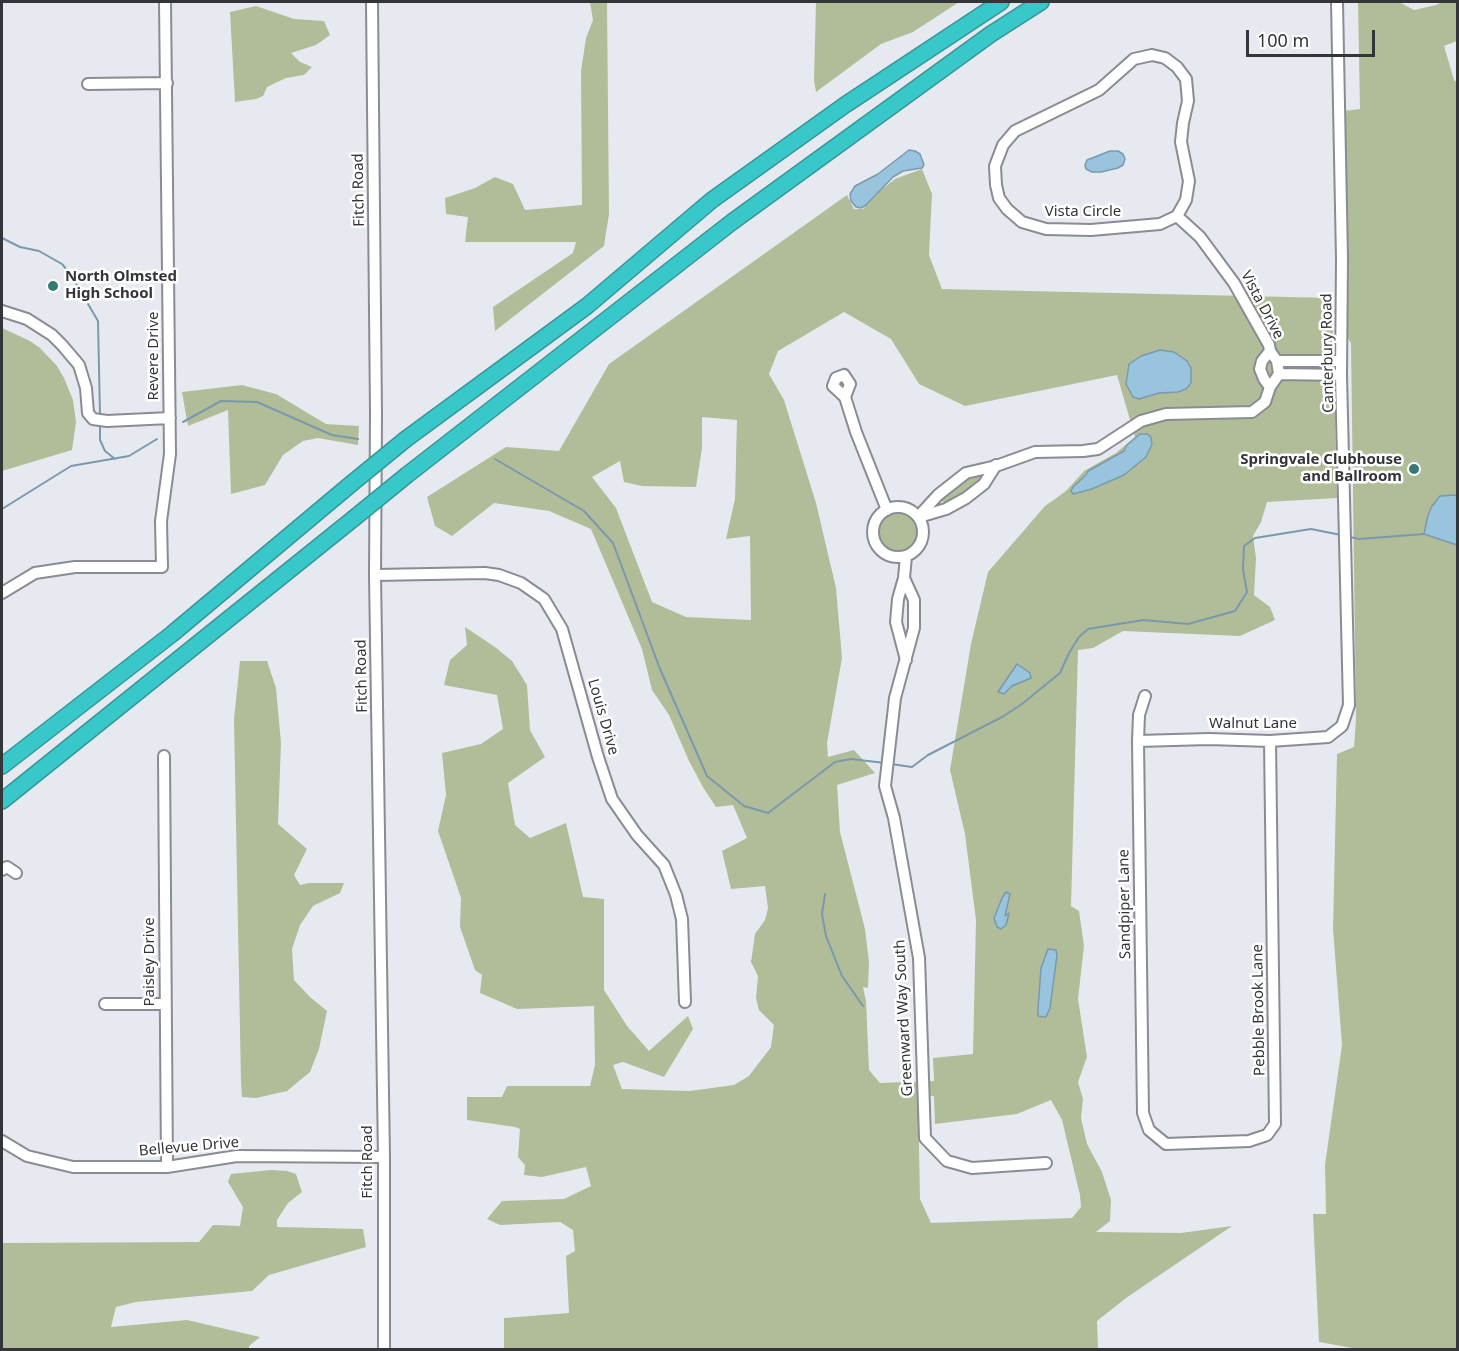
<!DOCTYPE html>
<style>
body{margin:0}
#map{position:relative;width:1459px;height:1351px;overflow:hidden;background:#e7e9f1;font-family:"Noto Sans",sans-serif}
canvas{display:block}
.frame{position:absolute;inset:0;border:3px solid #343539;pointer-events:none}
.scale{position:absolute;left:1246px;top:30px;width:129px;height:27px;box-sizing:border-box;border:3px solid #343539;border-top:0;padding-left:8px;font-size:18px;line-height:21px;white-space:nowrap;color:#343539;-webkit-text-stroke:4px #fff;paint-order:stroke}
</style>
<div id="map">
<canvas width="1459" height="1351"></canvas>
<div class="frame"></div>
<div class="scale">100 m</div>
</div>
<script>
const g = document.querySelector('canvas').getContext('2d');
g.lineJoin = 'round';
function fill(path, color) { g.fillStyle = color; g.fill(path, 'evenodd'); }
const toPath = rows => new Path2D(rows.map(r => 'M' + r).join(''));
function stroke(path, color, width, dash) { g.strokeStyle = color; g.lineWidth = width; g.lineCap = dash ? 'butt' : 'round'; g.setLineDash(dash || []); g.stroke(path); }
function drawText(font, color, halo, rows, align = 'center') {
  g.font = font + ' "Noto Sans",sans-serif'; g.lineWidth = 5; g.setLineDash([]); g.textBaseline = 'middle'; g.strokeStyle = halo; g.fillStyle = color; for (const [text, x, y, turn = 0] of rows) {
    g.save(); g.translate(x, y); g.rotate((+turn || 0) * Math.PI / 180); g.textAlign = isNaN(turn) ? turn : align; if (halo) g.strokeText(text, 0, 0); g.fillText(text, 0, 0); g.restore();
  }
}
fill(toPath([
 [590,2,607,2,609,214,604,246,495,331,493,307,573,253,576,242,465,242,468,217,446,214,445,198,475,188,495,177,513,184,525,210,582,205,581,71,586,38,593,20],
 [816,2,959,2,913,32,881,44,816,92,814,80],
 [1358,2,1399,2,1414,10,1436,5,1442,2,1457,2,1457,41,1444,46,1454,80,1458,83,1457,1349,1358,1349,1319,1342,1313,1214,1326,1214,1325,1165,1342,1045,1333,929,1337,754,1354,747,1356,719,1351,343,1347,337,1344,111,1360,109],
 [256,6,294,19,324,21,330,35,316,45,291,53,300,62,312,67,304,75,286,78,267,87,263,96,256,99,235,102,230,12],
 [922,169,932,194,929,255,942,289,1332,298,1337,498,1267,502,1261,522,1253,536,1256,558,1254,595,1270,607,1275,620,1240,636,1123,631,1093,648,1078,650,1071,906,1079,911,1084,946,1078,999,1087,1057,1078,1082,1083,1099,1081,1118,1087,1144,1102,1172,1111,1200,1110,1221,1096,1232,1181,1233,1232,1226,1126,1298,1097,1321,1098,1349,504,1349,504,1318,569,1313,566,1256,575,1251,573,1230,560,1222,500,1225,487,1219,502,1201,564,1199,591,1186,586,1167,542,1177,524,1175,525,1165,518,1157,520,1129,515,1127,467,1120,467,1097,502,1097,507,1086,590,1086,595,1065,594,1006,517,1009,480,993,482,975,475,970,460,927,461,898,438,831,446,795,442,753,481,744,503,729,497,695,444,685,450,660,467,645,465,627,495,647,512,661,527,685,530,730,545,757,508,783,515,825,530,838,566,823,583,897,604,899,604,990,627,1026,649,1051,688,1016,693,1029,664,1077,623,1062,613,1065,622,1089,690,1091,734,1085,749,1076,771,1047,774,1025,759,1010,756,998,758,976,751,962,755,934,765,920,768,908,765,886,731,889,722,851,747,838,733,805,716,807,704,789,689,761,669,715,652,690,642,649,591,529,549,511,494,503,452,536,435,526,427,497,506,447,559,451,609,364,847,195,854,209,863,209,881,190,895,179],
 [844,312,891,339,919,384,965,406,1117,375,1135,437,1116,453,1084,471,1066,491,1045,506,988,572,971,644,950,770,965,834,976,920,973,1054,933,1058,934,1081,880,1083,869,1070,866,1001,863,987,868,988,869,962,865,929,840,832,837,785,875,773,854,750,828,757,827,743,842,658,836,588,816,503,784,400,769,374,778,351],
 [702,417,737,420,735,499,726,539,750,536,751,620,686,617,652,602,616,508,592,477,620,461,624,482,642,486,696,487,702,448],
 [918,1095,934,1096,935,1124,1017,1114,1051,1100,1062,1120,1080,1195,1081,1207,1072,1218,931,1223,920,1199],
 [2,328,30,341,40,348,57,366,64,378,73,400,76,422,72,450,2,471],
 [242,385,276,394,326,424,359,426,358,445,318,438,303,441,283,455,265,485,231,494,228,410,188,426,182,392],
 [986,471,985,478,948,505,942,501,941,498,966,478],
 '878 532a20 20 0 1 1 40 0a20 20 0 1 1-40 0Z',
 [240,661,267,661,276,688,281,743,278,824,307,849,294,875,300,885,309,883,344,883,340,893,313,906,300,925,292,949,294,980,310,997,327,1011,319,1049,310,1072,287,1091,256,1098,242,1097,241,1082,234,719],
 [271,1170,287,1171,296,1174,302,1192,288,1203,277,1220,277,1227,363,1229,366,1247,269,1275,252,1291,136,1302,116,1307,111,1327,187,1320,260,1337,249,1346,249,1349,2,1349,2,1243,199,1242,213,1225,240,1226,243,1207,228,1182,231,1174]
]), '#b1bd99');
const water = toPath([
 [909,150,915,151,920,154,924,165,922,168,903,171,893,177,866,205,861,208,856,207,851,201,850,194,855,186,878,174,909,150],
 [1110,151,1118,151,1123,154,1125,159,1123,165,1118,168,1101,172,1092,172,1086,169,1085,165,1087,160,1110,151],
 [1160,350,1174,352,1187,361,1191,368,1191,383,1186,389,1178,392,1159,393,1139,399,1133,397,1126,384,1129,364,1141,356,1160,350],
 [1140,434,1147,434,1151,437,1152,444,1146,457,1124,475,1092,489,1073,494,1071,491,1073,487,1086,475,1088,471,1124,451,1127,445,1140,434],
 [1454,495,1457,496,1457,545,1424,534,1428,515,1432,506,1440,496,1454,495],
 [1017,664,1030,673,1031,678,1012,686,1004,694,998,692,1017,664],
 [1006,892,1010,894,1005,916,1009,913,1006,925,1001,929,997,927,994,918,1002,898,1006,892],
 [1048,949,1056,950,1057,955,1050,1008,1046,1017,1043,1017,1038,1016,1038,1009,1041,968,1048,949]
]);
fill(water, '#99c4dd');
stroke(water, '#7b99ac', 1.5);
stroke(toPath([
 [2,238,20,247,39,251,62,264,71,275,98,321,100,415],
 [183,422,221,401,257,402,332,435,358,439],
 [100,424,100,440,105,451,115,459],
 [495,459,584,511,613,543,660,669,707,776,744,806,768,813,835,762,851,759,885,763],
 [2,509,71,466,129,456,157,439],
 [1350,537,1359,539,1424,534],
 [891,764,912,767,928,755,1002,717,1022,704,1060,673,1069,653,1079,637,1088,629,1143,620,1188,624,1235,611,1247,592,1243,570,1244,546,1255,538,1311,529,1341,535],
 [825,894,822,914,826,936,842,976,863,1006]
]), '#7b99ac', 2);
const minor = toPath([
 [372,2,376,414,375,575,384,1157,384,1350],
 [1152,55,1165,58,1177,67,1186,79,1188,101,1183,123,1181,142,1189,181,1186,200,1177,216,1160,224,1091,230,1046,229,1022,222,1007,209,999,198,996,185,995,166,1003,145,1015,131,1099,90,1134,59,1152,55],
 [88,84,167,83],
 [1177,216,1200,237,1234,283,1269,345,1270,351,1277,361,1279,374],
 [2,311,27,319,52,335,62,345,79,365,86,388,88,413,93,419,107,421,170,418],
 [1270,351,1262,361,1260,369,1264,379,1270,387],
 [1277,361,1341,361],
 [1279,374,1341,375],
 [845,397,833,386,836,378,844,375,850,384,845,397,856,432,887,510],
 '873 532a25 25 0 1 1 50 0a25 25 0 1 1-50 0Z',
 [918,517,938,495,966,473,996,466,1035,452,1083,451,1098,449,1141,421,1166,414,1252,412,1265,402,1270,387,1279,374],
 [919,517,946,509,966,498,984,484,996,465],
 [375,575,485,573,499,575,521,583,544,599,562,629,598,757,612,799,637,835,664,865,676,895,682,919,685,1002],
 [904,578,914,600,914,628,895,698,885,786,894,818,919,958,925,1138,947,1161,972,1168,1046,1163],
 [2,593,35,573,75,567,162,567,161,521,170,454,165,2],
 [906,660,896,622,898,599,904,578,906,556],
 [1145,696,1139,715,1138,741,1143,1113,1149,1130,1166,1144,1249,1141,1267,1135,1275,1124,1270,741],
 [1138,741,1209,739,1270,741,1328,737,1342,726,1349,705,1341,375,1342,259,1337,2],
 [164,756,167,1167],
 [2,870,7,867,16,873],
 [105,1004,165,1004],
 [2,1141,27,1156,73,1167,167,1167,237,1156,384,1157]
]);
const highway = toPath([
 [406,439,587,306,712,200,845,105,1001,2],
 [407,475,732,222,991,34,1041,2],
 [2,766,172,634,351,484],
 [2,801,353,519]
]);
stroke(minor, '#8a8c93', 14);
stroke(highway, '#379597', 18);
stroke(minor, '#fff', 10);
stroke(highway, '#38c8ca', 15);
const highwayBridge = toPath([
 [351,484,406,439],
 [353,519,407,475]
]);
stroke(highwayBridge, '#379597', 18, []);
stroke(highwayBridge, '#38c8ca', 15);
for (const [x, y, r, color] of [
 [53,286,6,"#327a75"],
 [1414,469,6,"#327a75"]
]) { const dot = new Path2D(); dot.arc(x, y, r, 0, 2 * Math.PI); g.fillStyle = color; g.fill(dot); stroke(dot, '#fff', 2); }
drawText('15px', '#343539', '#fff', [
 ["Fitch Road",359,190,-91],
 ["Vista Circle",1083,212],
 ["Vista Drive",1262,305,62],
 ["Canterbury Road",1328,353,-91],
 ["Revere Drive",154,356,-90],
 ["Fitch Road",362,676,-91],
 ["Louis Drive",603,717,74],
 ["Walnut Lane",1253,724],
 ["Sandpiper Lane",1125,904,-91],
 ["Paisley Drive",150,962,-90],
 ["Pebble Brook Lane",1259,1010,-91],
 ["Greenward Way South",904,1018,-93],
 ["Bellevue Drive",189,1147,-5],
 ["Fitch Road",368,1162,-90]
]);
drawText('bold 15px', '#343539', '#fff', [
 ["North Olmsted",65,277],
 ["High School",65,294],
 ["Springvale Clubhouse",1402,460,"right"],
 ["and Ballroom",1402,477,"right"]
], 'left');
</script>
